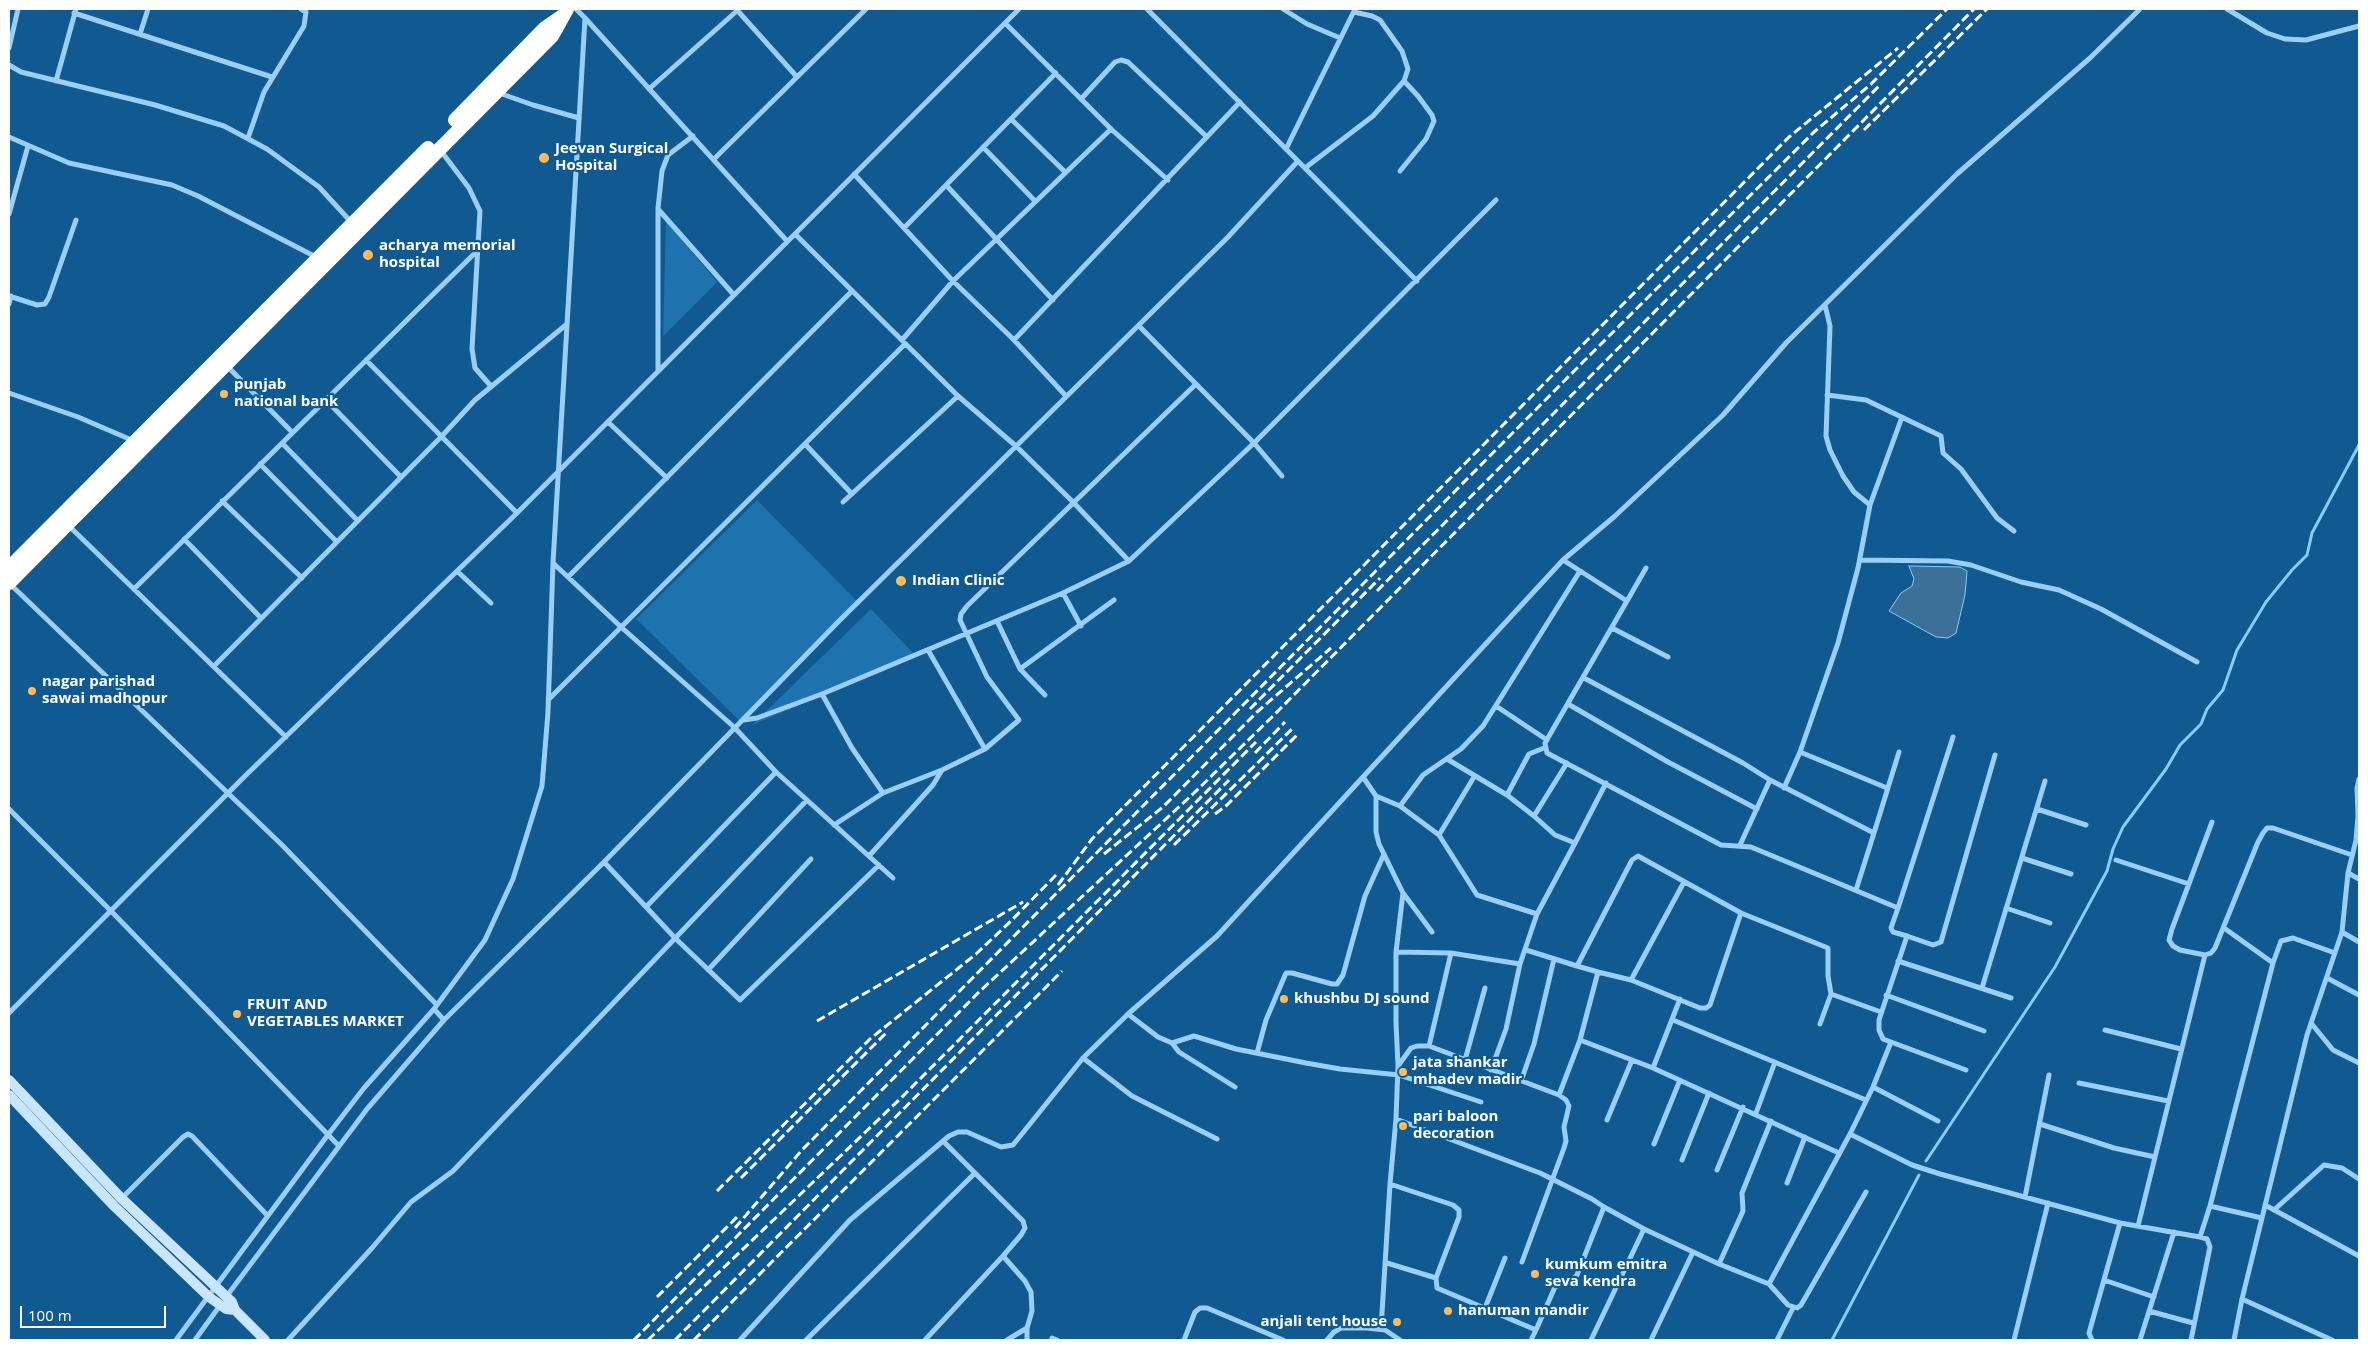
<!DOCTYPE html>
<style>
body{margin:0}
#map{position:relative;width:2368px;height:1349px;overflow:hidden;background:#105991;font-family:"Open Sans",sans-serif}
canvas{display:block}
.frame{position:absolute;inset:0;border:10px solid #fff;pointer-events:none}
.scale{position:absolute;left:20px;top:1306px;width:146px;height:22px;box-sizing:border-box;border:2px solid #fff;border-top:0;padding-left:6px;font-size:15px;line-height:18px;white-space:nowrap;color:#fff;-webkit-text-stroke:4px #105991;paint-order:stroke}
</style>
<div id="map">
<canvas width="2368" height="1349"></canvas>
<div class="frame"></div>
<div class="scale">100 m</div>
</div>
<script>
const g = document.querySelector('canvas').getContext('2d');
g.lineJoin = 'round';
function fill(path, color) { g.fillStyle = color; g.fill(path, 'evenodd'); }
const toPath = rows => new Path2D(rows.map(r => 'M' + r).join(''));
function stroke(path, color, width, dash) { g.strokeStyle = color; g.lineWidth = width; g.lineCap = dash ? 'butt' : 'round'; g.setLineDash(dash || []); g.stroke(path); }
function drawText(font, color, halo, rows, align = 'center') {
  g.font = font + ' "Open Sans",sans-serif'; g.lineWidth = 4.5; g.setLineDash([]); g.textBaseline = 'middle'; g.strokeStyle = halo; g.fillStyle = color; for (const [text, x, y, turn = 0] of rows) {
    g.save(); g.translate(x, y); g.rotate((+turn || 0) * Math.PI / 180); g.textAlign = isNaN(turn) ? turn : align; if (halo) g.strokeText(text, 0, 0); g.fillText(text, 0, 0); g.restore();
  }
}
fill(toPath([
 [666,221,717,282,663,336],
 [757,500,858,602,741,722,636,619],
 [871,609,916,656,752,725]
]), '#1e72ae');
const water = toPath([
 [1909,566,1960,567,1967,571,1965,595,1956,633,1948,638,1936,637,1889,611,1901,593,1912,586,1914,579,1909,566]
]);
fill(water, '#3b7199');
stroke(water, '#8bcbf7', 1);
stroke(toPath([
 [1926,1161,2055,967,2107,871,2113,849,2123,827,2166,769,2180,745,2201,724,2207,709,2223,690,2237,650,2266,602,2292,570,2307,555,2312,533,2359,445],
 [1832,1340,1919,1175]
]), '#8bcbf7', 3);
stroke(toPath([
 [1147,9,1417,281],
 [1283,9,1307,24,1340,38],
 [2227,9,2267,33,2285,39,2306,40,2359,26],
 [737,10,797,77],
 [74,13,272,77],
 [585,18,787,241],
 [1005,23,1111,129,1168,180],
 [140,34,148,9],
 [9,48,18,9],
 [9,65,21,72,155,105,224,126,267,149,319,187,352,223],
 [56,81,76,9],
 [649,89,739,9],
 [499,93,533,105,579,118],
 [1081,99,1115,62,1121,60,1128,62,1207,137],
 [1011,119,1065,172],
 [9,137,69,163,172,185,198,196,316,257],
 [248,138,264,92,304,26,306,12,301,9],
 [983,147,1035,201],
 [1286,149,1355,9],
 [441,151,469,188,480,211,472,349,475,368,490,385],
 [714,159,866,9],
 [1305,168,1373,116,1404,81,1408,69,1402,51,1380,20,1372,16,1354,12],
 [1400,171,1426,139,1434,121,1432,115,1418,96,1404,81],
 [854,174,953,281,1014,340,1066,396],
 [946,185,1053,300],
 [658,209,734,295],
 [9,214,28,146],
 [904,228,1056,73],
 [795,234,958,396,1017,447,1073,502,1129,561],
 [9,296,37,305,45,304,49,297,76,220],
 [9,304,11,296],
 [1825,305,1830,326,1826,436,1830,450,1843,476,1854,492,1870,505],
 [1139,326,1254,443,1282,476],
 [902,340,953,281,1111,129],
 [1014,340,1240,102],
 [366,360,517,513],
 [227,366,292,432],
 [658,371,658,208,662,171,668,155,693,136],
 [9,393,78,417,134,441],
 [1827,395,1866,400,1941,436,1943,453,1961,469,1997,518,2014,531],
 [325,399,401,477],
 [608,422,667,478],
 [282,443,358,521],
 [805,444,852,494],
 [260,464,337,542],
 [222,501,302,578],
 [843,502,958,396],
 [68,525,286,737],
 [184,539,261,618],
 [1563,560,1627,601,1545,743,1547,753,1721,845,1751,847,1898,908,1891,928,1893,932,1907,936,1879,1020,1879,1030,1883,1039,1891,1042,1873,1087,1850,1134],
 [1860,560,1948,561,1971,565,2021,582,2059,590,2101,609,2197,662],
 [553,563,621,627,734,727,776,772,893,878],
 [457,571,491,603],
 [568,577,852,291],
 [9,583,282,845,437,1005],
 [134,589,479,249],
 [1063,593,1081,626],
 [1627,601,1646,568],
 [997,621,1020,669,1045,695],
 [1612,628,1668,657],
 [928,650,985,749],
 [214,666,441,437,475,400,567,324],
 [1020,669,1114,600],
 [1584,678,1743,763,1770,780,1740,845],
 [822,694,852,748,883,793],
 [549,699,905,344],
 [1568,704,1668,762,1757,809],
 [1496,706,1547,740],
 [744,720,757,718,822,694,1063,593,1129,561,1254,443,1496,200],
 [1800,752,1887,788],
 [1447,759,1507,795,1534,816],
 [1363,777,1563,560,1615,516,1723,415,1786,343,1957,174,2090,58,2140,9],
 [1770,780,1874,833,1856,890],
 [1784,788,1800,752,1838,643,1858,568,1870,505,1902,417],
 [1507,795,1529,754,1544,748],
 [1376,796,1400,806,1439,835,1477,895,1537,914,1520,964],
 [1400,806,1423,775,1461,749,1483,726,1580,571],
 [9,809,111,911,339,1146],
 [2037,809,2086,825],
 [2212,822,2172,929,2169,940,2173,946,2180,950,2205,955,2211,953,2215,948,2258,842,2263,833,2267,828,2273,828,2352,855],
 [834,825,883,793,942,770],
 [1874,833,1899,752],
 [1439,835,1474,777],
 [1575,843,1606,783],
 [869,856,933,785,942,770,985,749,1019,720,987,677,960,620,961,614,967,606,1196,384],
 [2022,858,2071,874],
 [2116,860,2189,884],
 [604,862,675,938,740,1000,879,865],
 [2348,873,2359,879],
 [1403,893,1432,932],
 [646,907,776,772],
 [1898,908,1953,737],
 [2006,908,2050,923],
 [1741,913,1828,948,1828,976,1831,994,1820,1024],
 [1537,914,1575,843,1555,835,1534,816,1567,763],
 [2224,928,2273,963],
 [2342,932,2359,942],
 [1907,936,1933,945,1941,942,1995,755],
 [1526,950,1577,966,1598,972,1631,980,1700,1008,1706,1008,1710,1005,1741,913,1638,856,1632,860,1577,966],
 [1396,952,1451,953,1520,964,1506,1029,1491,1070],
 [1898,961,2011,998],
 [708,970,811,859],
 [1598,972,1580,1040,1653,1068],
 [2327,978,2359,995],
 [1631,980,1684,882],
 [1982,988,2045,781],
 [1831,994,1881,1012],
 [1886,995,1984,1031],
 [1680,999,1653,1068,1839,1153],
 [434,1009,444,1020],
 [9,1013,244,777,517,513,1019,9],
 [1128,1014,1158,1037,1172,1043,1194,1036,1236,1049,1306,1063,1340,1069,1399,1075,1481,1102],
 [1673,1020,1866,1100],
 [2311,1023,2333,1050,2359,1063],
 [2105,1030,2181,1049],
 [1891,1042,1966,1070],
 [1172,1043,1179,1052,1235,1087],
 [1429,1046,1451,953],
 [1257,1053,1266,1020,1286,973,1292,973,1332,984,1337,984,1343,975,1365,896,1384,854],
 [1083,1058,1132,1096,1217,1139],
 [1465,1060,1485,988],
 [1521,1081,1534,1044,1554,959],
 [2079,1083,2168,1101],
 [1873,1087,1938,1121],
 [1559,1095,1580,1040],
 [1756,1113,1775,1062],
 [1396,1119,1398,1066,1411,1048,1417,1046,1429,1046,1559,1095,1566,1100,1569,1106,1564,1127,1566,1141,1564,1148,1522,1262],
 [1607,1120,1632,1060],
 [2040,1124,2114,1148,2155,1157],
 [943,1141,1023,1221,1025,1228,1021,1235,1003,1256,1025,1281,1031,1292,1032,1311,1027,1328,1027,1340],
 [1654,1144,1680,1080],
 [1682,1160,1709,1093],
 [1717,1170,1743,1107],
 [1787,1183,1805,1137],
 [1390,1184,1396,1119,1540,1173,1592,1199,1604,1207],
 [2025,1197,2049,1075],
 [121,1199,183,1137,188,1134,192,1136,267,1215],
 [2265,1205,2359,1256],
 [2210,1206,2273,963,2281,941,2293,938,2335,953],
 [2274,1210,2324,1165,2342,1168,2359,1179],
 [2262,1218,2307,1035,2342,932,2348,873,2356,840,2358,816,2357,788,2359,779],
 [2138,1226,2205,955],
 [1387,1263,1436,1278],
 [1719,1264,1743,1211,1742,1193,1771,1121],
 [2104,1280,2154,1297],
 [1769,1284,1788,1305,1797,1308,1801,1305,1866,1192],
 [226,1297,367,1109,444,1020,604,862,840,620,1228,237,1298,161],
 [1485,1308,1505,1258],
 [2149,1311,2193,1323],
 [1381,1329,1390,1184,1453,1205,1459,1210,1459,1217,1436,1278,1437,1288,1536,1330,1555,1287,1572,1280,1577,1275,1604,1207,1644,1229],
 [1052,1338,1057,1340],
 [176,1340,327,1136,364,1088,434,1009,485,940,513,879,542,786,548,712,553,563,585,18,576,9],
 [195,1340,221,1304],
 [288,1340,372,1248,411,1202,453,1171,807,800],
 [740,1340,850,1220,949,1136,958,1132,967,1132,1001,1147,1013,1145,1083,1058,1128,1014,1217,936,1363,777,1376,796,1376,832,1379,844,1403,893,1396,952,1396,1022,1398,1066],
 [806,1340,975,1173],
 [925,1340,1003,1256],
 [1007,1340,1027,1328],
 [1184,1340,1195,1312,1200,1308,1207,1308,1283,1340],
 [1327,1340,1334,1332,1341,1328,1367,1328,1385,1330,1400,1340],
 [1531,1340,1536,1330],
 [1591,1340,1644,1229,1719,1264,1769,1284,1850,1134,1912,1165,1940,1174,2120,1223,2200,1237,2210,1206,2262,1218,2242,1299],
 [1651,1340,1693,1252],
 [1777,1340,1793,1308],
 [2014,1340,2048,1203],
 [2092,1340,2089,1333,2120,1223],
 [2140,1340,2174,1232],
 [2191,1340,2210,1247,2207,1239,2200,1237],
 [2234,1340,2242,1299,2332,1340]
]), '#9acef3', 5);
stroke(toPath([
 [9,1080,121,1198,232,1302,235,1310,265,1340],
 [9,1095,114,1206,209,1297,226,1309,235,1310]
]), '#c9e6fd', 10);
stroke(toPath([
 [455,120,545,28,561,17],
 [9,568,428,148],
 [9,583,552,36,567,9]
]), '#fff', 14);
stroke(toPath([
 [1864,130,1987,9],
 [1377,591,1881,84],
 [1250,709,1380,578],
 [1255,753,1285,722],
 [1215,814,1227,805,1297,735],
 [1174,845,1292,729],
 [1104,854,1163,807,1257,712,1331,648],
 [1058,885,1092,839,1789,137,1898,48],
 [817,1021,1023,902],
 [741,1178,886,1033],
 [717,1191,870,1039,976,954,1011,921,1057,874],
 [735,1228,802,1150,1585,360,1814,132,1870,85,1947,9],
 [657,1297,738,1216],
 [634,1340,979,992,1194,793,1274,715,1974,9],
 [648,1340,900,1099,1256,742],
 [675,1340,1229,780],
 [694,1340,1062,971]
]), '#fff', 3, [9, 4]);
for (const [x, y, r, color] of [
 [544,158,6,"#ffbb5c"],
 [368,255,6,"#ffbb5c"],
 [224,394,5,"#ffbb5c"],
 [901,581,6,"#ffbb5c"],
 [32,691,5,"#ffbb5c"],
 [1284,999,5,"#ffbb5c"],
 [237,1014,5,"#ffbb5c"],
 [1403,1072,5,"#ffbb5c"],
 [1403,1126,5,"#ffbb5c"],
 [1535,1274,5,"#ffbb5c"],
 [1448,1311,5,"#ffbb5c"],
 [1397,1322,5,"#ffbb5c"]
]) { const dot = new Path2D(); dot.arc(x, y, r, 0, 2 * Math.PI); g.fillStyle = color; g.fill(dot); stroke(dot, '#105991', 2); }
drawText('bold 15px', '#fff', '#105991', [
 ["Jeevan Surgical",555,149],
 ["Hospital",555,166],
 ["acharya memorial",379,246],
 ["hospital",379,263],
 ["punjab",234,385],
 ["national bank",234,402],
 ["Indian Clinic",912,581],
 ["nagar parishad",42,682],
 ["sawai madhopur",42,699],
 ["khushbu DJ sound",1294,999],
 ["FRUIT AND",247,1005],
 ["VEGETABLES MARKET",247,1022],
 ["jata shankar",1413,1063],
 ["mhadev madir",1413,1080],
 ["pari baloon",1413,1117],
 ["decoration",1413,1134],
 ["kumkum emitra",1545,1265],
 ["seva kendra",1545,1282],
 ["hanuman mandir",1458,1311],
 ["anjali tent house",1387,1322,"right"]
], 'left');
</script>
